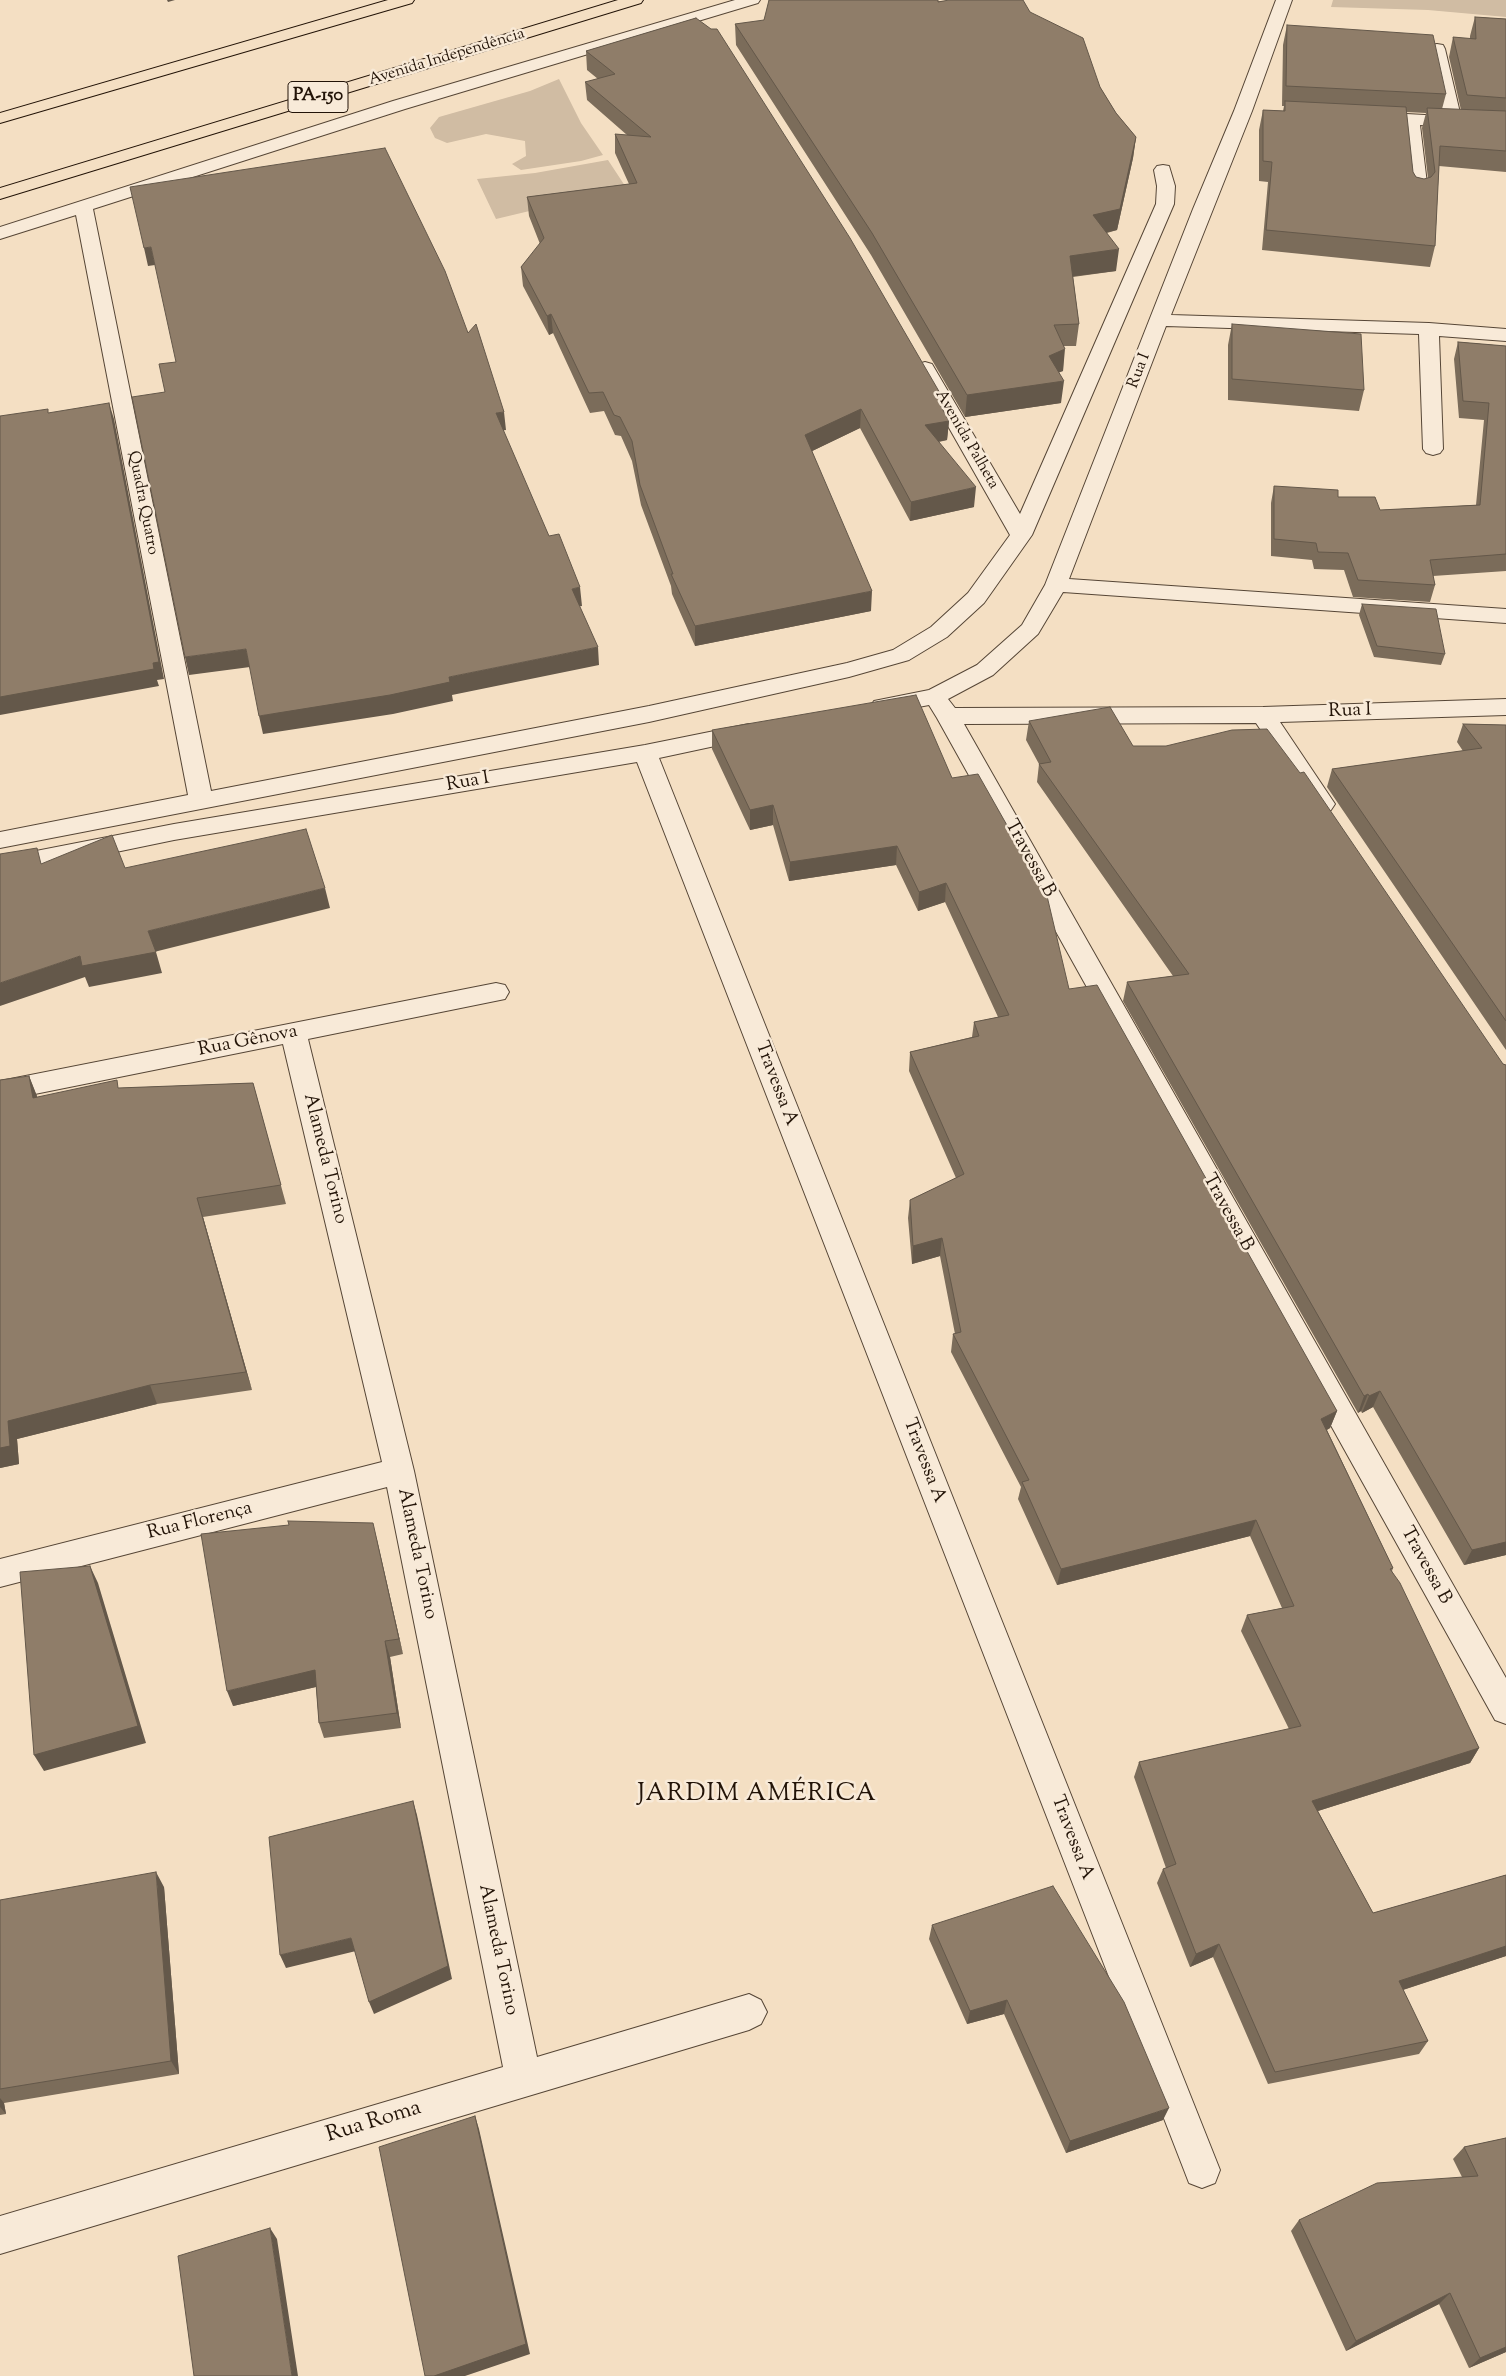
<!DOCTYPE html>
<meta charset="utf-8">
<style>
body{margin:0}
canvas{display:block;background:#f4dfc3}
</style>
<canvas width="1506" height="2376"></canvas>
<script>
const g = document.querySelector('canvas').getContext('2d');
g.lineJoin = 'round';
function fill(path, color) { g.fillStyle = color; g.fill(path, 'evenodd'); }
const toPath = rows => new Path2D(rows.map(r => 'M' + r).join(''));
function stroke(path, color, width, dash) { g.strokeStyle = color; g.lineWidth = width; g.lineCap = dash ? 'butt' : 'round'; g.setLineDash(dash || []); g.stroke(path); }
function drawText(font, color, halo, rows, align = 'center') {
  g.font = font + ' "Sorts Mill Goudy",serif'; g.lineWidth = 5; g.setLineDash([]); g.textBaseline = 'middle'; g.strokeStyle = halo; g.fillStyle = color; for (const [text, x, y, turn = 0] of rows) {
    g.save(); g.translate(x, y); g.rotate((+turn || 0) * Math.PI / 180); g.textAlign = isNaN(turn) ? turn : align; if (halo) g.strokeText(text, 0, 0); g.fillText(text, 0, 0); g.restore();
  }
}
fill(toPath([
 [1333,0,1506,0,1506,17,1428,10,1331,7],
 [559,79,581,123,603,155,581,161,521,170,512,164,526,156,525,141,486,134,447,143,435,138,430,128,439,117,530,91],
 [608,160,631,195,563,203,496,219,477,179,535,173]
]), '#d0bca3');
const street = toPath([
 [735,0,760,0,758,3,405,109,93,209,211,791,649,706,847,663,893,650,931,627,968,593,1010,535,915,368,918,364,925,362,932,364,1020,514,1156,204,1157,186,1154,170,1157,166,1163,165,1169,166,1175,186,1174,204,1032,535,984,603,947,637,909,660,849,677,649,722,0,848,0,832,188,795,76,215,0,239,0,227,393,101,735,0],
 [1276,0,1292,0,1252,111,1171,315,1429,323,1506,329,1506,341,1439,336,1443,449,1440,453,1433,455,1426,453,1423,449,1419,334,1166,326,1069,579,1506,609,1506,623,1063,592,1038,634,993,675,948,699,955,708,1263,707,1506,699,1506,715,1280,722,1335,804,1331,810,1323,812,1315,810,1256,723,964,724,1506,1678,1506,1724,1495,1720,937,718,929,705,882,714,874,711,871,706,874,701,929,690,977,665,1022,625,1045,585,1193,209,1234,111,1276,0],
 [1437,44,1443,45,1445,49,1461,117,1506,120,1506,130,1420,125,1428,192,1425,196,1419,197,1413,196,1410,192,1403,124,1370,122,1364,121,1361,117,1364,113,1370,112,1443,116,1429,49,1431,45,1437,44],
 [749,724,757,727,761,732,757,737,659,758,1220,2170,1215,2183,1202,2188,1189,2183,1184,2170,637,762,174,840,0,876,0,858,174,824,645,745,749,724],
 [496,983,505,985,509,992,505,999,308,1039,414,1471,537,2057,749,1994,761,2000,767,2012,761,2024,749,2030,0,2254,0,2216,503,2067,387,1487,0,1587,0,1559,382,1462,283,1044,0,1101,0,1081,496,983]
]);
const primary = toPath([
 [388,0,414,0,412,3,0,123,0,113,388,0],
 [618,0,643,0,641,3,0,199,0,188,618,0]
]);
stroke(street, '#564636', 2);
stroke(primary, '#221307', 2);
fill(street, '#f8ead8');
fill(primary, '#f4dfc3');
fill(toPath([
 [941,1,1030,12,1100,87,1116,113,1136,137,1133,158,1117,230,1107,233,1116,271,1073,277,1079,324,1076,346,1064,346,1063,371,1059,372,1061,403,965,417,871,255,736,45,735,24],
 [1475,17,1506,19,1506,172,1439,166,1435,246,1430,267,1262,250,1268,182,1259,181,1259,130,1263,110,1283,111,1284,106,1282,106,1283,45,1287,25,1446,94,1442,109,1461,110,1449,57,1453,37,1470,39,1470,36],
 [1406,112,1426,113,1422,128,1428,178,1424,179,1416,177,1413,172],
 [696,18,943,410,949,421,947,440,939,442,974,507,910,521,860,428,812,451,871,611,695,646,672,594,671,586,641,505,632,461,621,436,615,435,604,411,590,413,553,333,549,335,523,286,521,267,540,244,529,216,527,197,629,184,615,153,615,134,627,135,587,100,585,82,598,79,587,70,586,51],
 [1232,324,1364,390,1359,411,1228,400,1228,345],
 [1458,342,1506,346,1506,571,1433,576,1435,585,1430,602,1353,597,1344,570,1314,569,1312,560,1271,556,1271,503,1274,486,1338,497,1380,510,1476,505,1484,420,1459,418,1454,359],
 [1362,604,1445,654,1441,665,1374,657,1359,615],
 [1029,721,1133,746,1503,1064,1506,1065,1506,1555,1464,1565,1373,1407,1362,1413,1361,1411,1358,1413,1123,1001,1127,982,1173,976,1037,782,1039,764,1026,740],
 [1463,724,1506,725,1506,1050,1327,787,1332,769,1463,751,1457,742],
 [712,730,952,778,1069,989,1337,1411,1330,1428,1327,1430,1393,1568,1392,1571,1479,1748,1470,1763,1318,1811,1373,1913,1506,1875,1506,1956,1403,1990,1428,2041,1419,2054,1268,2084,1213,1957,1190,1967,1157,1883,1163,1869,1166,1868,1134,1777,1139,1762,1289,1729,1241,1631,1247,1615,1282,1608,1250,1536,1057,1585,1018,1499,1021,1487,951,1352,953,1334,955,1334,940,1256,912,1264,908,1218,910,1200,956,1178,909,1071,910,1052,972,1037,974,1022,998,1017,945,902,918,911,896,865,789,881,773,825,750,830,712,749],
 [29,1076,37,1097,120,1088,253,1083,286,1204,203,1217,252,1390,157,1404,17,1439,19,1464,0,1468],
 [377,1540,403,1654,390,1657,401,1728,324,1738,319,1723,316,1687,233,1706],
 [164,1887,179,2074,4,2103,6,2114,0,2115,0,1900],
 [932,1925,1163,2120,1066,2153,1004,2014,967,2024,929,1939],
 [1506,2138,1506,2352,1469,2368,1439,2304,1346,2351,1291,2231,1299,2220,1462,2177,1453,2159,1464,2147]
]), '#7b6c5a');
fill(toPath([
 [167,0,175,0,168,2],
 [1136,137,1133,158,1117,230,1091,236,1093,215],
 [151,247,155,265,148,266,144,248],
 [1119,249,1116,271,1067,277,1070,256],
 [551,314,553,333,549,335,547,316],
 [1065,349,1063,371,1046,377,1049,356],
 [1064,381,1061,403,965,417,967,395],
 [944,400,942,420,938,401],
 [109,403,114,419,164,679,157,680,159,686,0,715,0,697],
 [861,409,860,428,804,455,805,435],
 [504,412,506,430,498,431,496,413],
 [949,421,947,440,924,444,925,425],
 [976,487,974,507,910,521,911,502],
 [580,587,582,606,574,607,572,589],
 [872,591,871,611,695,646,695,626],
 [598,647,599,665,452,695,453,701,393,714,263,734,259,716,449,677],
 [246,649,250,667,189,675,185,657],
 [773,805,773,825,750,830,750,810],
 [897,846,896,865,789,881,790,862],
 [946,883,945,902,918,911,919,892],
 [325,888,330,908,154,952,148,931],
 [156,952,162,973,89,987,85,977,0,1006,0,983,80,956],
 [29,1076,37,1096,41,1118,33,1098],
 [197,1198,203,1217,252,1390,246,1372],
 [942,1238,940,1256,912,1264,913,1246],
 [150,1385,157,1404,17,1439,19,1464,0,1468,0,1448,8,1421],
 [1380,1391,1373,1407,1362,1413,1369,1396],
 [1368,1394,1361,1411,1358,1413,1364,1396],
 [1337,1411,1330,1428,1315,1436,1321,1419],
 [1256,1520,1250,1536,1057,1585,1061,1569],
 [373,1523,377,1540,403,1654,399,1639],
 [1506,1542,1506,1555,1464,1565,1472,1550],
 [90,1566,98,1583,146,1743,44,1771,34,1755],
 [385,1641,390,1657,401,1728,397,1713],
 [315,1670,320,1686,233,1706,227,1691],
 [1479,1748,1470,1763,1305,1815,1312,1801],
 [413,1801,417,1815,452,1979,374,2014,369,2002],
 [156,1872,164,1887,179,2074,171,2061],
 [351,1938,356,1951,286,1968,280,1955],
 [1219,1944,1213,1957,1190,1967,1196,1954],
 [1506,1946,1506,1956,1390,1994,1399,1981],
 [1007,2000,1004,2014,967,2024,970,2011],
 [0,2098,4,2103,6,2114,0,2107],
 [1169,2108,1163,2120,1066,2153,1070,2141],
 [475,2116,479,2129,530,2354,465,2376,434,2376],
 [270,2228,277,2239,298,2376,292,2376],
 [1450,2293,1439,2304,1346,2351,1356,2341],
 [1506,2347,1506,2352,1469,2368,1480,2358]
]), '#64584a');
const building = toPath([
 [769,0,938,0,938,2,949,0,1023,0,1030,12,1083,38,1100,87,1116,113,1136,137,1120,209,1093,215,1119,249,1070,256,1079,324,1054,325,1065,349,1049,356,1064,381,967,395,872,233,735,24,764,20,769,0],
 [1475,17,1506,19,1506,98,1467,95,1453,37,1476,39,1475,17],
 [696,18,711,29,717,29,850,238,944,400,938,401,949,421,925,425,976,487,911,502,861,409,805,435,872,591,695,626,671,574,673,574,640,485,632,441,620,417,614,415,603,392,589,393,551,314,547,316,521,267,544,238,527,197,637,183,615,134,651,137,585,82,615,74,586,51,696,18],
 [1287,25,1433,35,1446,94,1286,86,1287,25],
 [1285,101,1406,107,1413,172,1416,177,1424,179,1431,177,1435,172,1427,108,1506,111,1506,151,1440,146,1435,246,1266,230,1272,162,1263,161,1263,110,1285,111,1285,101],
 [385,148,445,271,468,333,476,324,504,412,496,413,549,536,559,534,580,587,572,589,598,647,449,677,450,682,390,695,259,716,246,649,185,657,132,397,165,392,159,364,176,362,151,247,144,248,130,187,385,148],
 [1232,324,1361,334,1364,390,1232,379,1232,324],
 [1458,342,1506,346,1506,554,1430,560,1435,585,1358,580,1348,553,1318,552,1316,543,1274,539,1274,486,1338,490,1338,497,1375,497,1380,510,1480,505,1489,403,1463,401,1458,342],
 [109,403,159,662,153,663,154,669,0,697,0,416,48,409,48,413,109,403],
 [1362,604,1436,609,1445,654,1377,646,1362,604],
 [916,695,952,778,978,774,1047,896,1069,989,1097,985,1337,1411,1321,1419,1393,1568,1390,1569,1400,1583,1479,1748,1312,1801,1373,1913,1506,1875,1506,1946,1399,1981,1428,2041,1275,2072,1219,1944,1196,1954,1163,1869,1176,1864,1139,1762,1301,1726,1247,1615,1294,1606,1256,1520,1061,1569,1022,1482,1029,1480,953,1334,961,1332,942,1238,913,1246,910,1200,964,1174,910,1052,979,1036,974,1022,1009,1015,946,883,919,892,897,846,790,862,773,805,750,810,712,730,916,695],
 [1110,707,1133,746,1166,746,1232,730,1267,729,1300,773,1304,772,1503,1064,1506,1065,1506,1542,1472,1550,1380,1391,1369,1396,1368,1394,1364,1396,1127,982,1189,974,1039,764,1051,762,1029,721,1110,707],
 [1463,724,1506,725,1506,1021,1332,769,1482,748,1463,724],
 [306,829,325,888,148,931,156,952,82,966,80,956,0,983,0,854,37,848,41,864,112,835,125,868,306,829],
 [29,1076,33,1098,117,1080,118,1088,253,1083,281,1185,197,1198,246,1372,150,1385,8,1421,10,1446,0,1448,0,1080,29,1076],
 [288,1521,373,1523,399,1639,385,1641,397,1713,319,1723,315,1670,227,1691,201,1534,289,1525,288,1521],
 [90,1566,138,1726,34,1755,20,1572,90,1566],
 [413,1801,448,1966,369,2002,351,1938,280,1955,269,1837,413,1801],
 [156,1872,171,2061,0,2089,0,1900,156,1872],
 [1053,1886,1124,2002,1169,2108,1070,2141,1007,2000,970,2011,932,1925,1053,1886],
 [475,2116,526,2344,434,2376,425,2376,379,2147,475,2116],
 [1506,2138,1506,2347,1480,2358,1450,2293,1356,2341,1299,2220,1377,2183,1478,2176,1464,2147,1506,2138],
 [270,2228,292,2376,194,2376,178,2256,270,2228]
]);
fill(building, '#8f7d69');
stroke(building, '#64584a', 1);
drawText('16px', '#221307', '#f8ead8', [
 ["Avenida Independência",447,58,-17],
 ["Rua I",1140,371,-69],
 ["Avenida Palheta",966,440,60],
 ["Quadra Quatro",142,503,79]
]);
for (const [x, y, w] of [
 [318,97,60]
]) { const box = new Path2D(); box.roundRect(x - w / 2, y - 15.5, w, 31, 4); g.fillStyle = '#f8ead8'; g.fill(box); stroke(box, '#221307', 1); }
drawText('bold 18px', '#221307', null, [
 ["PA-150",318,97]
]);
drawText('19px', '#221307', '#f8ead8', [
 ["Rua I",1350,712,-2],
 ["Rua I",468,783,-10],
 ["Travessa B",1029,859,61],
 ["Rua Gênova",248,1042,-11],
 ["Travessa A",775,1084,69],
 ["Alameda Torino",324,1159,76],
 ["Travessa B",1227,1213,61],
 ["Travessa A",923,1461,69],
 ["Rua Florença",200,1522,-14],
 ["Alameda Torino",416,1554,78],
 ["Travessa B",1425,1566,61],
 ["Travessa A",1071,1838,69],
 ["Alameda Torino",497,1950,78]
]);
drawText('22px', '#221307', '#f8ead8', [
 ["Rua Roma",374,2123,-17]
]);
g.letterSpacing = '1px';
drawText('25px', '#221307', '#f8ead8', [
 ["JARDIM AMÉRICA",757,1796]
]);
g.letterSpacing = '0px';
</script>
